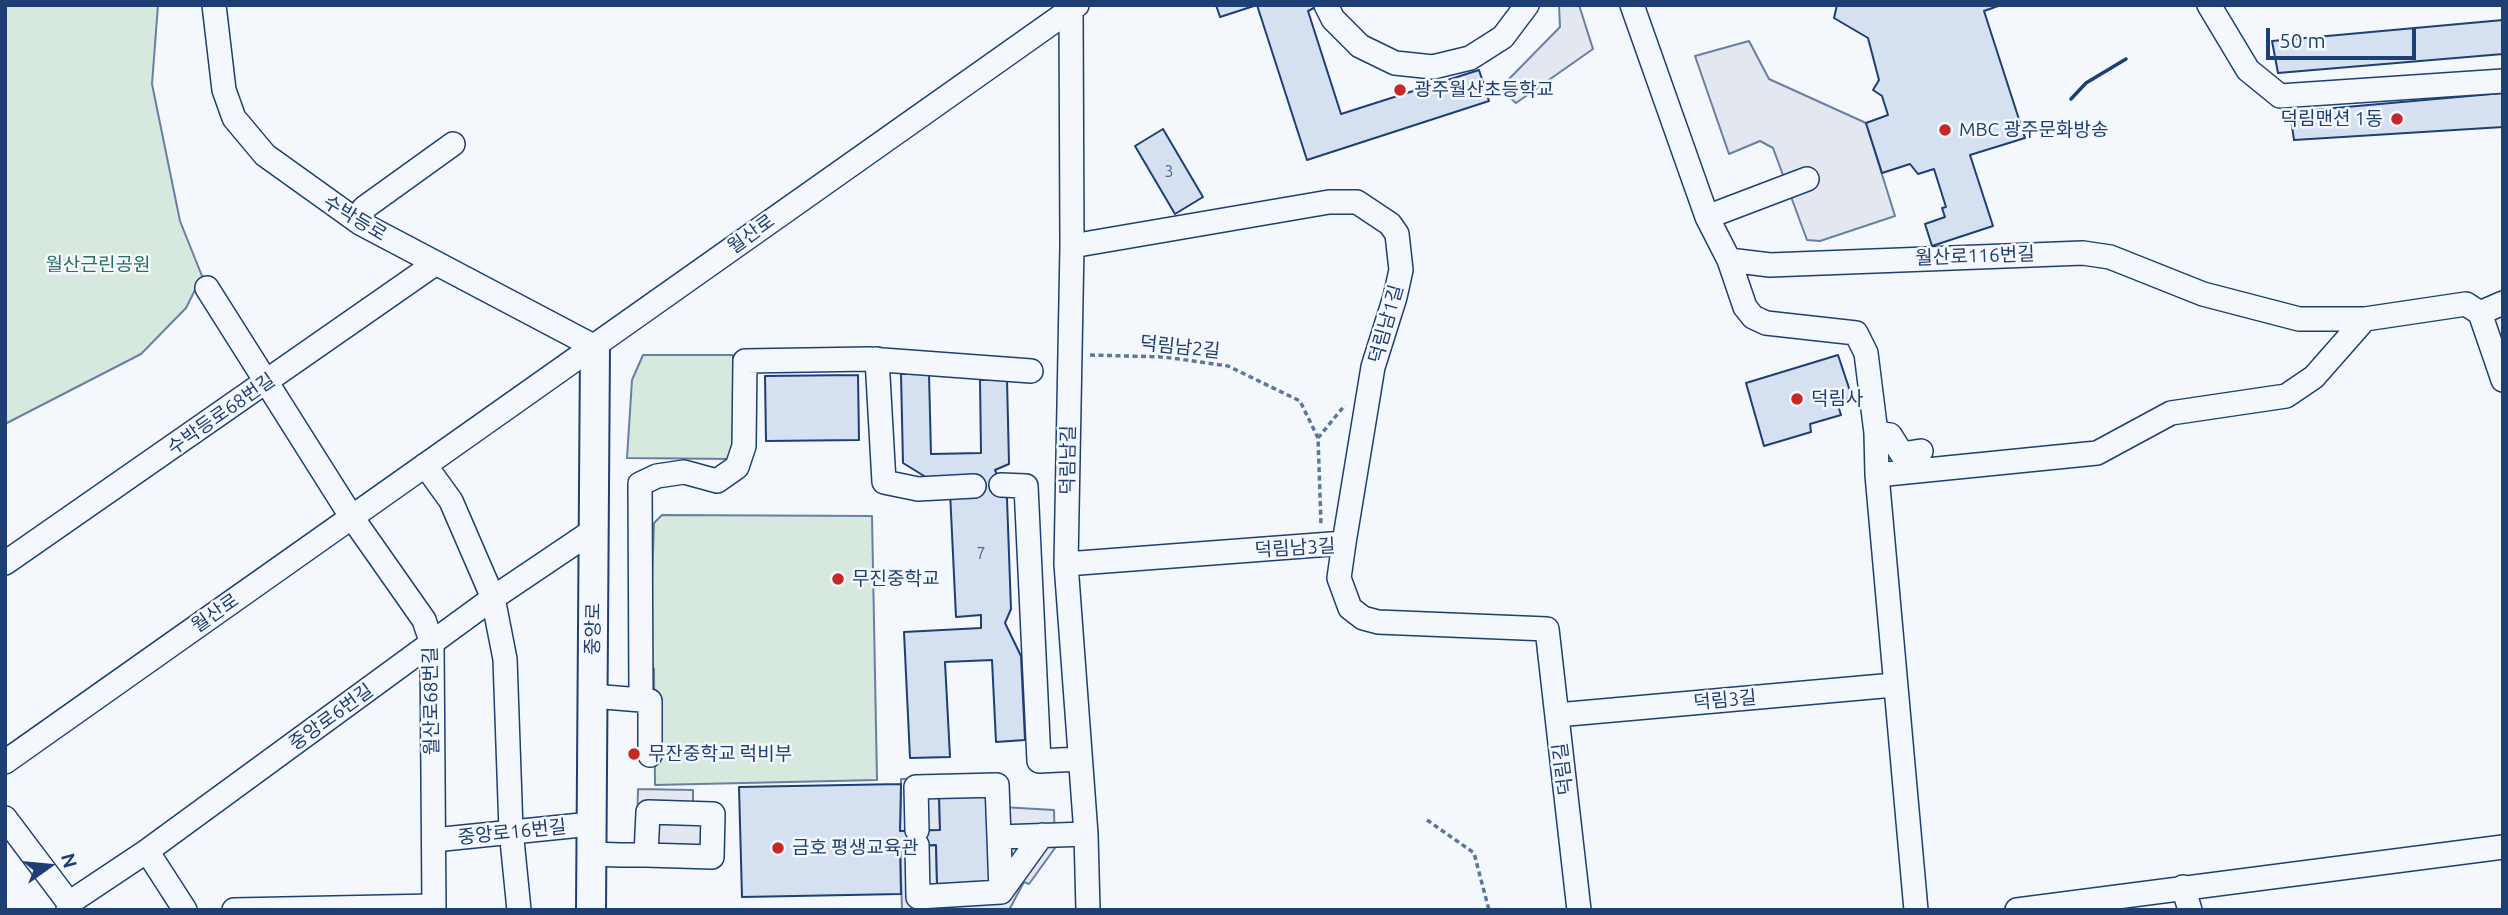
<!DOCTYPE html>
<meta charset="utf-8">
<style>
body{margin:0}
#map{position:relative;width:2508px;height:915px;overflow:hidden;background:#f4f7fb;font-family:Ubuntu,sans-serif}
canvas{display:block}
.frame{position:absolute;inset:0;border:7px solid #1d3f73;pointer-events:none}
.north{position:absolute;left:14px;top:831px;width:70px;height:70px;-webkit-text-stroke:5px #f4f7fb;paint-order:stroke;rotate:75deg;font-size:19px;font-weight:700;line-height:28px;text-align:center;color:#1d3f73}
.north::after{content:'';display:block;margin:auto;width:24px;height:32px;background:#1d3f73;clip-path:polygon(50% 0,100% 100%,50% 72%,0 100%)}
.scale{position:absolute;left:2266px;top:28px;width:150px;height:32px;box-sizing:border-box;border:4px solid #1d3f73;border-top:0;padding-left:9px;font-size:21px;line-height:24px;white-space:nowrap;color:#1d3f73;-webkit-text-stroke:5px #f4f7fb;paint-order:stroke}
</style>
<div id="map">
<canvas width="2508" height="915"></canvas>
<div class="frame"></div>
<div class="north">N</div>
<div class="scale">50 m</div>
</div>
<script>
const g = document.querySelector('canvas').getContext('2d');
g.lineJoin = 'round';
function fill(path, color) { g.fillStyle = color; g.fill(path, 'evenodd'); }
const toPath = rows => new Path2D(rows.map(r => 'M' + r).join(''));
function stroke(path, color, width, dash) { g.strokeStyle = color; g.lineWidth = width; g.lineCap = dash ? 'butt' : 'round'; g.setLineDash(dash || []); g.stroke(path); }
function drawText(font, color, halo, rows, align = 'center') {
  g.font = font + ' Ubuntu,"Noto Sans KR",sans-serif'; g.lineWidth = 5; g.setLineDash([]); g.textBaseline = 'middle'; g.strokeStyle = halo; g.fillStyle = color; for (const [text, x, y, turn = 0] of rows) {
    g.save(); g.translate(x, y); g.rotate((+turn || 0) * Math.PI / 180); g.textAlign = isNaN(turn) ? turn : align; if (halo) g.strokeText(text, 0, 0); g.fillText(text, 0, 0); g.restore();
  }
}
const green = toPath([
 [5,5,158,5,152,84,180,221,202,276,186,308,141,354,5,424,5,5],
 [643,355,733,355,733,459,627,458,632,380,643,355],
 [662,515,872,516,877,780,655,785,654,669,649,663,654,523,662,515]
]);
fill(green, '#d7e8df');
stroke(green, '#687fa3', 2);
const parking = toPath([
 [1559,5,1579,5,1593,49,1516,103,1507,95,1508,80,1560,27,1559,5],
 [1749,41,1769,79,1866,123,1895,216,1820,241,1807,240,1773,148,1760,141,1729,154,1695,56,1749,41],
 [1001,776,1002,807,1054,810,1055,848,1029,884,1024,882,1009,910,902,910,900,846,936,845,937,884,996,883,939,795,940,830,900,831,901,779,1001,776],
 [638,789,693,790,693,806,719,862,636,860,638,789]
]);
fill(parking, '#e3e8f0');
stroke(parking, '#687fa3', 2);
const building = toPath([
 [1216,5,1313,5,1314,8,1308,11,1341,114,1479,70,1489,101,1307,160,1257,5,1220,17,1216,5],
 [1837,5,2001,5,1984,11,2025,138,1970,155,1993,226,1932,246,1925,224,1945,217,1942,208,1946,207,1934,169,1918,174,1910,164,1882,173,1866,123,1888,115,1882,96,1873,90,1879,80,1868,38,1834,18,1837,5],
 [2503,20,2503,54,2278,73,2272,41,2503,20],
 [2503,93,2503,127,2294,140,2290,112,2503,93],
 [1163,129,1203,197,1175,214,1135,146,1163,129],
 [1838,355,1852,397,1837,402,1841,415,1810,424,1811,432,1764,446,1746,383,1838,355],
 [901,374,929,374,931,454,981,453,980,380,1007,379,1009,464,995,470,1007,499,1011,609,1005,623,1021,656,1025,740,996,742,992,660,945,662,950,757,910,758,904,632,981,628,981,615,956,617,950,492,903,463,901,374],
 [858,375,859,440,766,441,765,376,858,375],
 [901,784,900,831,940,830,939,795,994,794,996,883,937,884,936,845,900,846,901,894,742,897,739,787,901,784]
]);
fill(building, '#d5e0f0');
stroke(building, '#1d3f73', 2);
const minor = toPath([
 [214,5,224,90,234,118,265,155,360,223,595,347],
 [1068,5,1071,9,1072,246,1066,564,1086,834,1088,910],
 [1326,5,1333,19,1360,46,1395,63,1433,67,1470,58,1503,37,1527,5],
 [1632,5,1707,217,1729,260,1770,265,2083,253,2110,257,2203,294,2299,319,2365,319,2466,304,2480,313],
 [2209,5,2248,70,2280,96,2503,81],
 [1707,217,1807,179],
 [360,223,364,208,453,144],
 [1072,246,1329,202,1357,202,1390,224,1397,234,1401,270,1395,297,1373,367,1344,543],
 [1729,260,1745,307,1753,317,1766,323,1856,333,1866,353,1876,433,1890,435,1902,454,1921,451],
 [207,288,351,516,424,620,432,644,434,910],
 [2503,303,2480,313,2503,380],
 [877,359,884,482,918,489,974,486],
 [1876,433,1877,475],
 [425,465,451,501,493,598,505,659,511,830,519,910],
 [1001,485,1026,486,1039,761,1080,759],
 [5,563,436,263],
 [1066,564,1344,543,1339,578,1350,608,1363,618,1378,622,1547,629,1579,910],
 [592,696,641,700,640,484,657,476,684,472,717,481,737,467,744,446,745,361,869,359,1031,371],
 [641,700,650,701,650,755],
 [1557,715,1894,685],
 [5,762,1077,5],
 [5,818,69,903,68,910],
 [917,830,916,787,997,785,999,837,1086,834],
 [434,840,591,824],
 [917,845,918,897,1001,892,999,837],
 [147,851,185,910],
 [591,854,620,855,646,855,712,857,713,814,648,812,646,855],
 [2183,887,2190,910],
 [1001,892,1042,835],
 [69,903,147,851,493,598,594,530],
 [234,910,433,906],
 [1916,910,1877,475,2097,453,2171,413,2286,396,2314,377,2365,319],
 [2017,910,2503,847]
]);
const major = toPath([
 [591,910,595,347]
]);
stroke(minor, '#1d3f73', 26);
stroke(major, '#1d3f73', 32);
stroke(toPath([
 [1090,355,1165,357,1228,366,1300,401,1318,438,1321,524],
 [1318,438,1345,405],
 [1427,820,1474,853,1489,910]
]), '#5e769c', 3.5, [5, 3.5]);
stroke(minor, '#f4f7fb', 23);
stroke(major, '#f4f7fb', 28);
stroke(toPath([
 [2071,99,2086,83,2126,59]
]), '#1d3f73', 3.5);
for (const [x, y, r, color] of [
 [1400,90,7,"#c62828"],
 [2397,119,7,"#c62828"],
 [1945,130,7,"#c62828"],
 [1797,399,7,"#c62828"],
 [838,579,7,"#c62828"],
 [634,754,7,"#c62828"],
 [778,848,7,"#c62828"]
]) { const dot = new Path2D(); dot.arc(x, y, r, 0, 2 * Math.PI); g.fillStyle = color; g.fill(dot); stroke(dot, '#f4f7fb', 2.5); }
drawText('16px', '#4b6792', null, [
 ["3",1169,172],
 ["7",981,554]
]);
drawText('19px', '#1d3f73', '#f4f7fb', [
 ["광주월산초등학교",1414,90],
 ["덕림맨션 1동",2383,119,"right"],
 ["MBC 광주문화방송",1959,130],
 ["덕림사",1811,399],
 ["무진중학교",852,579],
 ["무잔중학교 럭비부",648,754],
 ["금호 평생교육관",792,848]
], 'left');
drawText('19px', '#1d3f73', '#f4f7fb', [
 ["수박등로",355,218,31],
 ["월산로",751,234,-36],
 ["월산로116번길",1975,256,-2],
 ["덕림남1길",1386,324,-74],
 ["덕림남2길",1180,347,6],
 ["수박등로68번길",221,414,-35],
 ["덕림남길",1068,460,-89],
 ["덕림남3길",1295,548,-3],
 ["월산로",215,613,-35],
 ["중앙로",593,629,-89],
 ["덕림3길",1725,700,-5],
 ["월산로68번길",431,701,-91],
 ["중앙로6번길",331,717,-36],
 ["덕림길",1563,769,-97],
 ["중앙로16번길",512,832,-6]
]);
drawText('19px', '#2c6c60', '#f4f7fb', [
 ["월산근린공원",98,265]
]);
</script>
